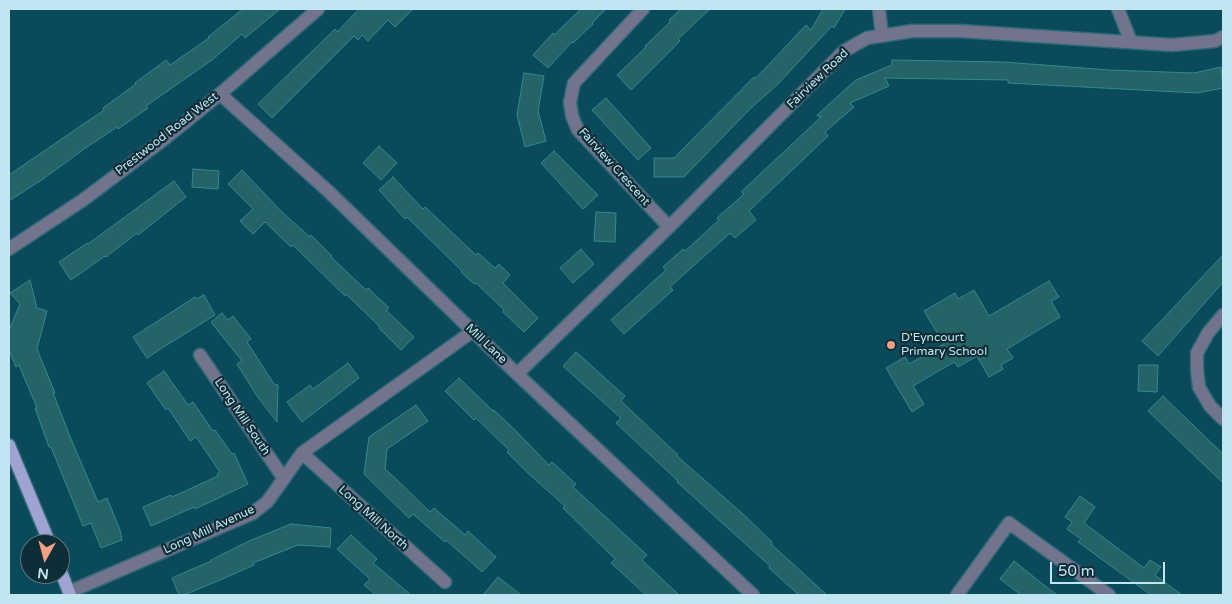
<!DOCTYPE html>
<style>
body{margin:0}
#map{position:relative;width:1232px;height:604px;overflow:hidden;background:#0b4a5a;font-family:"Varela Round",sans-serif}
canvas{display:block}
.frame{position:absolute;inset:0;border:10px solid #c2e6f1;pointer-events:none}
.north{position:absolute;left:20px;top:534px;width:50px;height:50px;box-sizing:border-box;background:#0e2d36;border:1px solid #567781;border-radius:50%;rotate:187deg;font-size:14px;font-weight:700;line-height:20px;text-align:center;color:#c2e6f1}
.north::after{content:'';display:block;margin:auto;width:18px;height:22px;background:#f39f83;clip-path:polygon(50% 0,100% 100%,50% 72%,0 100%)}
.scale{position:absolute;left:1050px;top:562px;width:115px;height:22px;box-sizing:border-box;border:2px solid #c2e6f1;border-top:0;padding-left:6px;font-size:15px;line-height:18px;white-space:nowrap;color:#c2e6f1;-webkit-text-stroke:4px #0e2d36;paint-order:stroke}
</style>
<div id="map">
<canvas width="1232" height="604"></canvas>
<div class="frame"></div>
<div class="north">N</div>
<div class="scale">50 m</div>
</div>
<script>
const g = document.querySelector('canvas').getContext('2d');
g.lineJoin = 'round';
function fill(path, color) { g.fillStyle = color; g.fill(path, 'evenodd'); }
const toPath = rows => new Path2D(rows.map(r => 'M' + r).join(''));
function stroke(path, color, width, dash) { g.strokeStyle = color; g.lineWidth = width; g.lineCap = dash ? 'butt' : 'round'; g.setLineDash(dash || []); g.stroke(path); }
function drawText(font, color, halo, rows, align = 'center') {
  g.font = font + ' "Varela Round",sans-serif'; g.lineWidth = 4.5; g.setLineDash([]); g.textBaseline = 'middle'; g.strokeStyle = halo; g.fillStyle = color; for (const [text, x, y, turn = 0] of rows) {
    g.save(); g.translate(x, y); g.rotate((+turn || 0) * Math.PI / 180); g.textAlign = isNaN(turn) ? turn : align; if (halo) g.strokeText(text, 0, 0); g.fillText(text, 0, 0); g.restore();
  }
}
const building = toPath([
 [243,9,280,9,245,38,242,34,212,60,146,106,148,108,118,129,117,127,84,149,43,179,9,201,9,175,104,110,103,108,136,84,135,83,166,60,170,65,209,38,208,37,243,9],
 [359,9,413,9,395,27,388,20,368,41,362,35,358,40,354,36,272,118,258,104,335,29,337,32,359,9],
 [581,9,606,9,592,23,593,24,573,43,572,42,548,68,533,55,553,33,554,35,581,9],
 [681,9,710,9,678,39,680,41,631,90,617,75,646,47,645,46,670,22,669,20,681,9],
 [823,9,845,9,834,28,832,26,778,84,750,109,684,177,654,177,654,158,674,158,754,77,756,78,806,25,811,30,823,9],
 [892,60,1004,62,1109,70,1194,73,1221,67,1223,88,1197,93,1008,83,1008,80,885,78,889,86,850,103,854,107,825,132,828,136,749,211,756,220,735,238,730,233,670,287,673,290,624,334,611,320,666,270,663,267,683,249,685,251,719,220,717,218,744,194,741,192,822,116,819,117,817,115,856,80,892,65,892,60],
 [524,73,544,76,538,111,546,141,525,147,517,115,524,73],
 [606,98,651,148,638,160,592,110,606,98],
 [379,146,397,163,381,180,363,163,379,146],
 [554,151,598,195,583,209,541,163,554,151],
 [193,169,219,171,218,189,192,187,193,169],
 [242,170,283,213,310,237,311,235,332,256,331,257,366,290,368,288,389,308,386,310,414,337,401,350,379,328,380,327,346,294,345,296,293,245,291,247,265,222,253,234,240,221,253,209,228,184,242,170],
 [393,177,423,209,425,207,476,255,478,253,495,268,499,264,510,275,503,283,538,318,524,332,503,312,504,310,476,283,474,284,461,272,462,271,407,217,405,219,379,190,393,177],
 [174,181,186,197,138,235,137,233,106,257,105,256,71,280,59,262,87,243,88,244,174,181],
 [596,212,616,213,615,242,594,241,596,212],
 [581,249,594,264,573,283,560,268,581,249],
 [1223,255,1223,282,1158,356,1142,341,1223,255],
 [30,280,37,308,47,311,37,349,55,393,53,393,71,439,98,502,107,498,120,530,122,540,101,548,91,523,83,526,51,447,49,447,35,408,37,408,19,365,16,367,9,350,9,330,20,304,10,293,30,280],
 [1049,281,1059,297,1051,301,1060,317,1007,349,1013,358,1001,365,1003,369,989,377,977,356,958,367,954,362,913,386,924,404,912,412,886,368,905,357,909,364,944,344,924,311,955,293,958,299,974,290,989,316,1049,281],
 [204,295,215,315,162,348,147,358,133,337,195,297,196,299,204,295],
 [222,313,228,320,233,316,251,339,247,342,274,384,278,385,277,422,257,396,237,364,242,361,211,322,222,313],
 [576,352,625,396,621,401,678,455,677,456,743,514,772,542,771,544,827,595,799,595,769,568,770,566,677,482,678,481,616,423,621,418,563,366,576,352],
 [348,363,359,378,302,422,287,402,310,385,313,389,348,363],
 [1139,365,1158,365,1157,392,1138,391,1139,365],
 [164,371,188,405,193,402,213,431,215,430,232,454,234,453,248,484,195,509,194,507,151,526,143,507,171,495,172,497,218,476,217,474,220,472,196,437,190,441,168,408,166,410,147,383,164,371],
 [459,378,493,411,494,410,517,432,549,465,552,462,576,484,573,487,647,555,642,560,679,595,646,595,611,563,615,559,563,508,565,506,530,475,507,452,509,450,476,418,474,420,445,391,459,378],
 [1163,396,1223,454,1223,483,1148,411,1163,396],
 [416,405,428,421,387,449,385,469,394,477,430,512,434,508,465,535,468,531,496,557,482,572,446,540,445,542,413,514,409,518,364,474,369,437,416,405],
 [1080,496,1095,507,1084,523,1144,568,1150,560,1161,567,1155,575,1182,595,1151,595,1078,542,1081,539,1067,529,1072,522,1065,517,1080,496],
 [291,524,331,528,330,547,298,545,253,563,254,565,220,580,184,595,179,595,172,578,211,561,211,560,249,541,291,524],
 [351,535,377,559,373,563,411,595,376,595,364,585,370,579,337,549,351,535],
 [1014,561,1040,582,1057,595,1021,595,1000,579,1014,561],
 [498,577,521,595,483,595,498,577]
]);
fill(building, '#246366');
stroke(building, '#35898e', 1);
const minor = toPath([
 [643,9,574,83,570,102,572,116,578,130,669,227],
 [879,9,882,36],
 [1118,9,1131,42],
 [220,94,328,191,517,374,753,595],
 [9,249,83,200,163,140,220,94,318,9],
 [1223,315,1208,333,1197,353,1197,370,1199,387,1210,406,1223,419],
 [200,355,284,479],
 [517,374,669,227,844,51,867,38,912,31,960,31,1172,45,1215,41,1223,37],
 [302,453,445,582],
 [69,592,253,513,267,502,275,491,302,453,473,331],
 [957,595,1009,523,1109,595]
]);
const major = toPath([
 [9,445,50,544],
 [60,569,70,595]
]);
stroke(minor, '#306978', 15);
stroke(major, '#306978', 15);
stroke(minor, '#71748b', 12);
stroke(major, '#9ea3d2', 12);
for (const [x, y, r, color] of [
 [891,345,5,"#f39f83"]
]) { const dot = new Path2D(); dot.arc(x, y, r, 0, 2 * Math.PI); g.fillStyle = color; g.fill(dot); stroke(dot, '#0e2d36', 2); }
drawText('12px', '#c2e6f1', '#0e2d36', [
 ["Fairview Road",818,79,-44],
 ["Prestwood Road West",167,134,-38],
 ["Fairview Crescent",614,167,48],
 ["Mill Lane",486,344,44],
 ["Long Mill South",242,417,56],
 ["Long Mill North",373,518,42],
 ["Long Mill Avenue",209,530,-25]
]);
drawText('12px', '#c2e6f1', '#0e2d36', [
 ["D'Eyncourt",901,338],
 ["Primary School",901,352]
], 'left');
</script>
